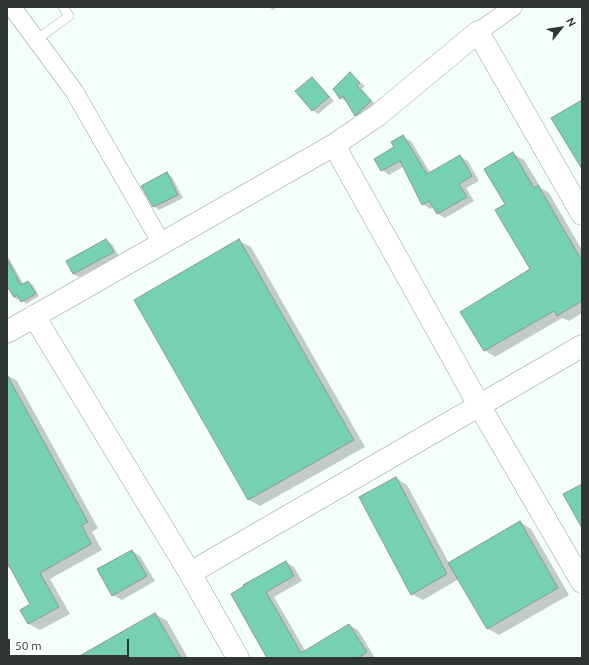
<!DOCTYPE html>
<style>
body{margin:0}
#map{position:relative;width:589px;height:665px;overflow:hidden;background:#f4fefa;font-family:Ubuntu,sans-serif}
canvas{display:block}
.frame{position:absolute;inset:0;border:8px solid #2f3633;pointer-events:none}
.north{position:absolute;left:541px;top:8px;width:40px;height:40px;-webkit-text-stroke:3px #fff;paint-order:stroke;rotate:60deg;font-size:11px;font-weight:700;line-height:16px;text-align:center;color:#2f3633}
.north::after{content:'';display:block;margin:auto;width:14px;height:18px;background:#2f3633;clip-path:polygon(50% 0,100% 100%,50% 72%,0 100%)}
.scale{position:absolute;left:8px;top:639px;width:121px;height:18px;box-sizing:border-box;border:2px solid #2f3633;border-top:0;padding-left:5px;font-size:12px;line-height:14px;white-space:nowrap;color:#2f3633;-webkit-text-stroke:3px #fff;paint-order:stroke}
</style>
<div id="map">
<canvas width="589" height="665"></canvas>
<div class="frame"></div>
<div class="north">N</div>
<div class="scale">50 m</div>
</div>
<script>
const g = document.querySelector('canvas').getContext('2d');
g.lineJoin = 'round';
function fill(path, color) { g.fillStyle = color; g.fill(path, 'evenodd'); }
const toPath = rows => new Path2D(rows.map(r => 'M' + r).join(''));
function stroke(path, color, width, dash) { g.strokeStyle = color; g.lineWidth = width; g.lineCap = dash ? 'butt' : 'round'; g.setLineDash(dash || []); g.stroke(path); }
fill(toPath([
 [269,7,276,7,273,10],
 [350,74,365,86,362,89,376,105,361,118,356,115,346,101,340,98],
 [312,78,317,82,334,101,318,114,312,110],
 [403,137,411,141,431,174,460,157,468,161,479,181,466,188,474,201,445,218,438,214,434,207,430,209,423,204,404,166,389,175,382,170],
 [513,154,524,160,541,188,549,193,582,250,582,313,569,321,562,318,495,357,484,350,531,269,506,205],
 [167,173,172,177,183,198,159,210,154,206],
 [106,240,112,244,119,256,79,277,73,274],
 [239,241,251,247,365,447,260,506,249,500,135,300],
 [7,255,24,285,28,282,33,285,39,296,26,304,20,298,18,300,13,297,7,286],
 [7,375,17,381,98,528,92,532,102,550,50,579,70,614,40,630,29,624,32,605,12,570,7,566],
 [396,478,407,485,449,563,520,522,531,529,569,595,499,635,488,629,459,579,423,600,412,594],
 [132,551,140,556,155,581,122,600,113,595],
 [286,562,294,567,302,581,274,597,306,652,349,625,358,630,375,658,268,658,232,594],
 [155,614,167,621,188,658,78,658]
]), '#0003');
const building = toPath([
 [350,72,360,83,356,85,371,101,355,116,343,96,340,99,333,89,350,72],
 [312,77,329,97,312,111,295,91,312,77],
 [582,100,582,169,551,118,582,100],
 [403,135,427,174,460,155,472,176,459,184,467,197,437,214,429,201,422,205,400,161,381,171,374,159,394,147,391,142,403,135],
 [513,152,534,188,538,185,582,261,582,301,557,316,554,311,484,351,460,312,530,269,495,210,505,204,484,169,513,152],
 [167,172,178,195,153,207,141,186,167,172],
 [106,239,114,252,73,274,66,261,106,239],
 [239,239,354,440,248,500,134,300,239,239],
 [7,259,21,285,28,281,36,294,21,302,17,295,14,297,7,286,7,259],
 [7,375,88,522,82,525,91,544,40,573,59,607,28,624,20,610,30,604,7,562,7,375],
 [396,477,447,574,411,595,359,497,396,477],
 [582,484,582,528,563,494,582,484],
 [520,521,558,588,487,629,448,563,520,521],
 [132,550,147,576,112,596,97,569,132,550],
 [286,561,294,576,266,592,301,653,349,624,367,652,358,658,267,658,231,594,244,586,243,585,286,561],
 [155,613,181,658,76,658,155,613]
]);
fill(building, '#76d1b1');
stroke(building, '#8b9a94', 1);
const service = toPath([
 [36,40,69,16,63,7]
]);
const minor = toPath([
 [12,7,74,91,162,244],
 [478,32,513,7]
]);
const tertiary = toPath([
 [334,145,479,405,582,582],
 [34,316,190,573,238,658],
 [7,332,334,145,378,115,478,32,582,214],
 [190,573,582,346]
]);
stroke(service, '#93a39d', 10);
stroke(minor, '#93a39d', 19);
stroke(tertiary, '#93a39d', 23);
stroke(service, '#fff', 9);
stroke(minor, '#fff', 18);
stroke(tertiary, '#fff', 22);
</script>
